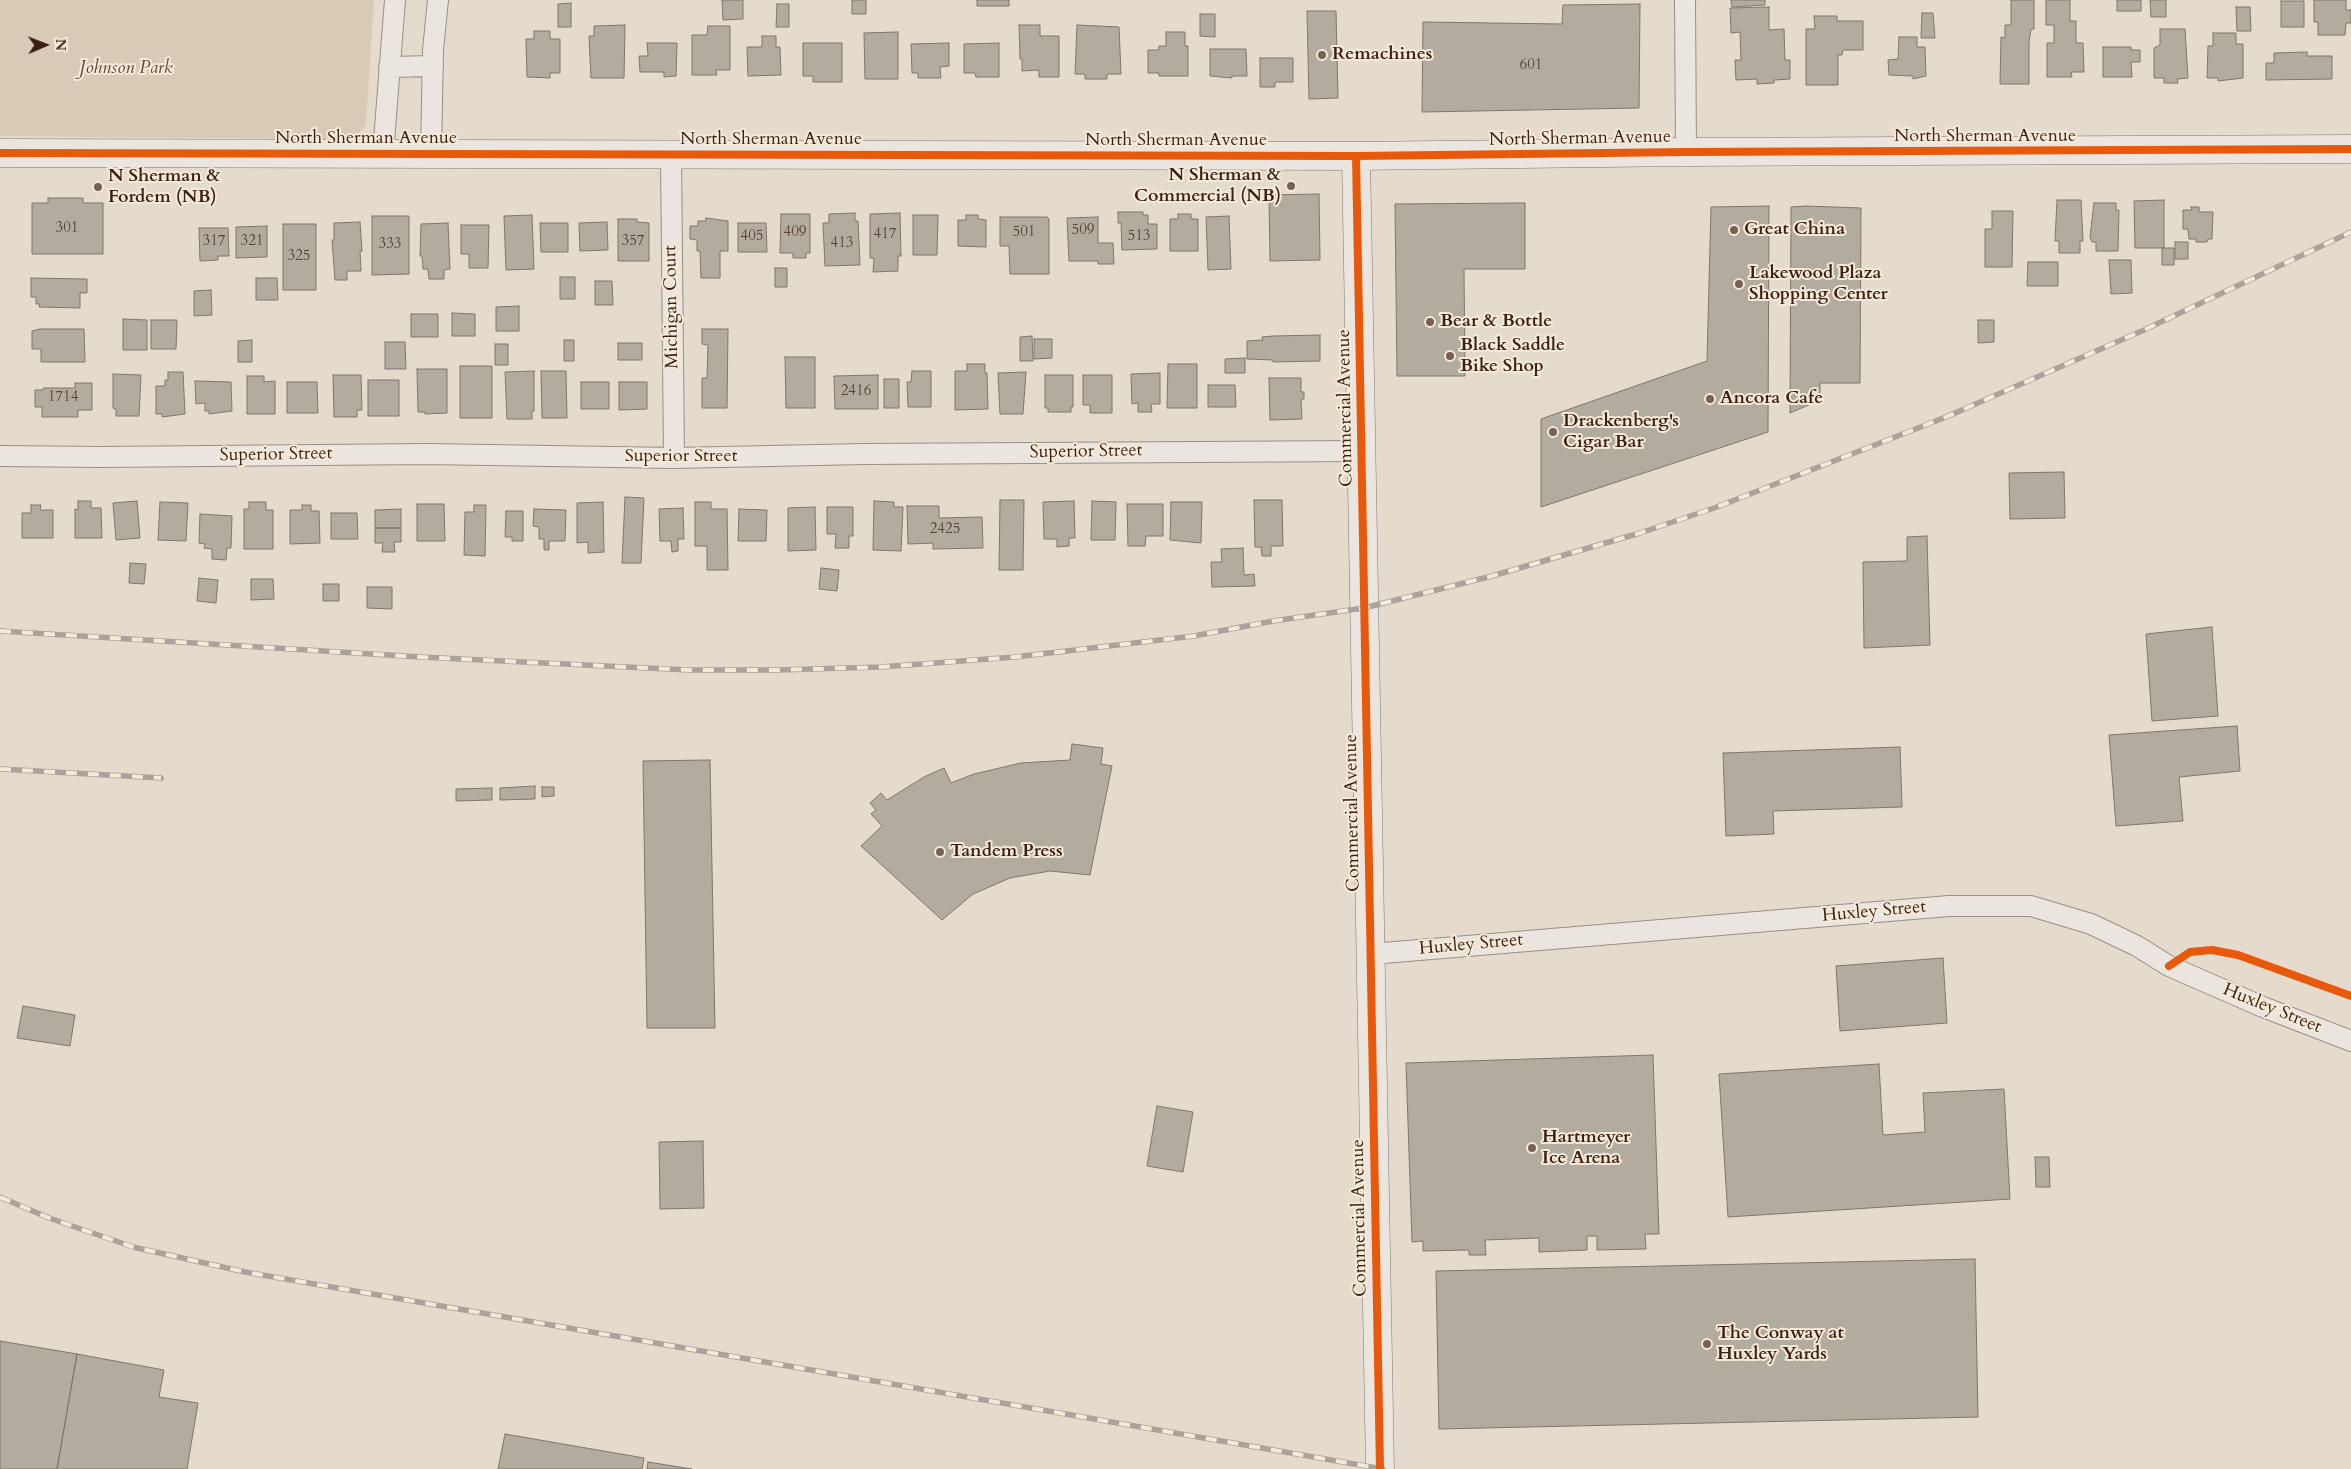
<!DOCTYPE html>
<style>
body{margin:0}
#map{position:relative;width:2351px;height:1469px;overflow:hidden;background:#e4dbcc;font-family:Cardo,serif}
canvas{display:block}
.north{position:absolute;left:20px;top:20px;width:50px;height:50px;-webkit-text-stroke:4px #f5e9d7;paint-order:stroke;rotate:89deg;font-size:14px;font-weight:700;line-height:20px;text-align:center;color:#3a1f13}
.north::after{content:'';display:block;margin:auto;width:18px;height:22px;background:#3a1f13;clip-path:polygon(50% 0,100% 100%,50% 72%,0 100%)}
</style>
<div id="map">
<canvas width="2351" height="1469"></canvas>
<div class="north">N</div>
</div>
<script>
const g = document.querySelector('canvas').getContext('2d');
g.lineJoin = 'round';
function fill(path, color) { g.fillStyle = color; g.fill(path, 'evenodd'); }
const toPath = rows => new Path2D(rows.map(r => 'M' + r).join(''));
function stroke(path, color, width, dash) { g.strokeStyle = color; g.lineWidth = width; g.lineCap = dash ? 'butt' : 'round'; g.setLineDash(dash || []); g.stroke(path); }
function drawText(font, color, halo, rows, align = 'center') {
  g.font = font + ' Cardo,serif'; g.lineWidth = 4; g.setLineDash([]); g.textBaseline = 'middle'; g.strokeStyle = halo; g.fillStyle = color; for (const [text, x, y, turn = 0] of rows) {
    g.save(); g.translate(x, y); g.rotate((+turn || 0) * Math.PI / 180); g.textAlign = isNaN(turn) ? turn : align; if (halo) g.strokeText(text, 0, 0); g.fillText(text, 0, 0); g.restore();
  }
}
fill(toPath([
 [0,0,374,0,366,125,357,135,340,139,0,136]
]), '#d9cab6');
const building = toPath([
 [722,0,743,0,743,19,723,20,722,0],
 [852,0,866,0,866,14,852,14,852,0],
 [977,0,1009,0,1009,6,977,6,977,0],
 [1731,0,1765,0,1765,5,1732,7,1731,0],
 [2011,0,2034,0,2034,29,2031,29,2029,42,2029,84,2000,84,2001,37,2005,38,2005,25,2011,25,2011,0],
 [2046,0,2070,0,2070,21,2076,21,2076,43,2083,43,2084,72,2071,72,2072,77,2047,77,2047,43,2054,43,2054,25,2046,25,2046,0],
 [2117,0,2141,0,2141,11,2117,11,2117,0],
 [2150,0,2166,0,2166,17,2151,17,2150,0],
 [2314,0,2346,0,2346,10,2351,10,2351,23,2346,23,2345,35,2318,35,2318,22,2314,22,2314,0],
 [2281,1,2304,1,2304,27,2281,27,2281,1],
 [571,3,571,27,558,27,558,4,571,3],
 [777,4,789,4,789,27,776,27,777,4],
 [1640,4,1639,108,1422,112,1423,22,1562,24,1563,5,1640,4],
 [1769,7,1769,30,1784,29,1785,60,1790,60,1790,79,1774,80,1774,83,1757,84,1757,79,1736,80,1735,60,1741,60,1740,32,1731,33,1730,8,1769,7],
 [2236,7,2250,7,2251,31,2237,31,2236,7],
 [1307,11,1336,11,1338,98,1309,99,1307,11],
 [1922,13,1933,13,1935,38,1921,38,1922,13],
 [1200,14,1215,14,1215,37,1200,36,1200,14],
 [1814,16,1837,16,1837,21,1863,21,1863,50,1843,50,1842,55,1838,55,1838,85,1806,85,1806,29,1815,29,1814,16],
 [625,25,624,78,591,78,589,36,594,36,594,26,625,25],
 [1019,25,1040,25,1040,36,1059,36,1059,77,1039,77,1039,70,1022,71,1022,59,1020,59,1019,25],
 [1077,25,1119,27,1121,74,1107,74,1107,79,1085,79,1085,74,1075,74,1077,25],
 [708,26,730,26,730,70,716,70,717,75,692,75,692,35,707,35,708,26],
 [2160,29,2185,29,2188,78,2177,79,2178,83,2164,83,2164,78,2154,78,2154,48,2160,45,2160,29],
 [534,31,550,31,550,39,560,39,560,73,550,73,550,78,527,77,526,39,534,39,534,31],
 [898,32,898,79,865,79,864,33,898,32],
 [1166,32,1185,32,1185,46,1188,46,1188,76,1159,76,1159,73,1148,73,1148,50,1159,50,1159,46,1166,46,1166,32],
 [2213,33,2236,33,2236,44,2243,44,2243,78,2218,81,2218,78,2207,78,2208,46,2213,46,2213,33],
 [762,36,776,36,776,47,780,47,781,75,748,76,747,47,762,47,762,36],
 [1899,37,1917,37,1917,47,1925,47,1926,76,1913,79,1913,76,1889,75,1888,60,1898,59,1899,37],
 [647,43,677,43,676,76,664,77,664,72,640,72,639,56,648,56,647,43],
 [803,43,842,43,842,82,813,82,813,76,803,76,803,43],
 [949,43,949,66,940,67,941,78,918,78,918,73,912,73,911,44,949,43],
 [999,43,999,77,976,77,975,73,964,73,964,44,999,43],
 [2103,47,2131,47,2131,50,2140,50,2140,62,2131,62,2132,77,2103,77,2103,47],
 [1210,49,1246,49,1247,76,1232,76,1232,78,1210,76,1210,49],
 [2307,52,2307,56,2332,56,2332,79,2266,80,2266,63,2274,63,2274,53,2307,52],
 [1260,58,1293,58,1293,82,1275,82,1275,87,1260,87,1260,58],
 [1319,194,1320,260,1270,261,1269,195,1319,194],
 [48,198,83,198,83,203,103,203,103,254,32,254,32,203,48,203,48,198],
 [2057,200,2081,200,2083,241,2080,241,2080,253,2059,253,2059,241,2055,241,2057,200],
 [2164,200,2164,248,2135,248,2134,201,2164,200],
 [1525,203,1525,269,1464,269,1465,376,1397,376,1395,204,1525,203],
 [2094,203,2116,203,2116,210,2119,210,2118,251,2096,251,2096,242,2092,242,2090,237,2094,203],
 [1769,206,1768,432,1541,507,1541,419,1707,361,1711,207,1769,206],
 [1807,206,1861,208,1860,383,1820,383,1820,400,1790,413,1791,207,1807,206],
 [2191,207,2199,207,2199,212,2213,212,2212,239,2208,239,2207,242,2196,242,2196,239,2189,239,2188,229,2183,229,2183,210,2192,210,2191,207],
 [1992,211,2013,211,2012,267,1985,267,1985,229,1992,229,1992,211],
 [1118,212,1143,212,1143,215,1148,215,1148,224,1157,224,1157,249,1122,250,1121,223,1118,223,1118,212],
 [855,213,855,221,858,221,860,265,825,266,823,223,829,223,829,214,855,213],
 [900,213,901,256,898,256,898,271,873,272,874,258,870,258,870,214,900,213],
 [781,214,810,214,810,253,806,253,806,258,793,258,793,253,780,253,781,214],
 [1178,214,1191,214,1191,219,1198,219,1198,251,1170,251,1170,219,1178,219,1178,214],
 [532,215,534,269,506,270,504,216,532,215],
 [913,215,938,215,937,255,913,255,913,215],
 [966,215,978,215,978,219,986,220,986,247,958,246,958,220,966,220,966,215],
 [372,216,409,216,409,274,372,275,372,216],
 [1229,216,1231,269,1208,270,1206,217,1229,216],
 [1000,217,1047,217,1049,219,1049,274,1010,274,1009,246,1000,246,1000,217],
 [1098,217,1098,243,1113,243,1114,264,1098,264,1098,261,1069,261,1067,218,1098,217],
 [706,218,728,221,728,251,720,251,720,278,701,278,700,251,697,251,697,240,690,239,690,226,698,226,698,221,706,221,706,218],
 [618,219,637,219,637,222,649,223,649,261,618,261,618,219],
 [360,222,362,251,360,251,361,271,347,271,347,280,335,280,332,240,334,240,334,223,360,222],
 [607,222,608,250,580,251,579,223,607,222],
 [448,223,450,269,444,270,444,279,429,279,428,269,423,269,422,256,420,256,421,224,448,223],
 [540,223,568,223,568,252,541,252,540,223],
 [738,223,766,223,767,252,738,252,738,223],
 [283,224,316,224,316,290,283,290,283,224],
 [461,225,489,225,488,268,469,268,469,254,461,254,461,225],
 [267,226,267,257,236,258,236,227,267,226],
 [199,228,228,228,229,256,218,256,218,260,200,261,199,228],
 [2175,242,2188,242,2188,259,2175,259,2175,242],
 [2162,248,2174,248,2174,265,2162,265,2162,248],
 [2109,260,2131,260,2132,293,2111,294,2109,260],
 [2028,262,2058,262,2058,286,2027,286,2028,262],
 [775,268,787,268,787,287,775,287,775,268],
 [560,277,575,277,575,299,560,299,560,277],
 [31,278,87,279,87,293,80,293,80,308,39,307,40,304,36,304,36,297,31,297,31,278],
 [256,278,277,278,278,300,256,300,256,278],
 [595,281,612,281,613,305,595,305,595,281],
 [211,290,212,315,194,316,194,291,211,290],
 [519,306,519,331,496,331,496,307,519,306],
 [452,313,475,314,475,336,452,336,452,313],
 [411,314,438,314,438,337,411,337,411,314],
 [123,319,147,320,147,350,123,350,123,319],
 [151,320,177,320,176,349,151,349,151,320],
 [1978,320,1994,320,1994,342,1978,343,1978,320],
 [40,329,84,329,85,362,41,362,41,349,32,349,32,331,40,329],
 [702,329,728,329,727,408,702,408,702,378,707,378,708,345,702,344,702,329],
 [1320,335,1320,361,1273,362,1273,360,1247,359,1247,341,1263,340,1262,337,1273,336,1320,335],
 [1032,336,1033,361,1020,361,1020,337,1032,336],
 [1034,339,1052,339,1052,358,1034,359,1034,339],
 [252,340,252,362,238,362,238,341,252,340],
 [564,340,574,340,574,361,564,361,564,340],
 [385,342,405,342,406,369,385,369,385,342],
 [618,343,642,343,642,360,618,360,618,343],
 [495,344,508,344,508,365,495,365,495,344],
 [785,357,815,357,815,408,786,408,785,357],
 [1245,358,1245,373,1225,373,1225,359,1245,358],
 [967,364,985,364,985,373,987,373,988,409,955,410,955,371,967,371,967,364],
 [1168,364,1197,364,1197,408,1167,408,1168,364],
 [460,366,492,366,492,418,460,418,460,366],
 [417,369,447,369,447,413,425,414,425,412,418,412,417,369],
 [534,371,534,411,532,411,532,419,507,419,505,372,534,371],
 [541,371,566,371,567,418,542,418,541,371],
 [912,371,931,371,931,407,908,407,907,382,911,382,912,371],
 [168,372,183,372,185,414,162,417,162,414,156,414,156,386,165,386,165,380,168,380,168,372],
 [1026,372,1023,414,1000,414,998,373,1026,372],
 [1160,373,1160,404,1151,404,1152,412,1138,412,1138,403,1132,404,1131,374,1160,373],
 [113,374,141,375,139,416,116,416,116,409,113,408,113,374],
 [333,375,361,375,362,410,357,410,357,417,334,417,333,375],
 [878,375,878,409,835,409,834,376,878,375],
 [1045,375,1073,375,1073,407,1071,407,1071,412,1048,412,1048,408,1045,408,1045,375],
 [1083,375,1112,375,1112,413,1090,413,1090,405,1083,405,1083,375],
 [247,376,264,376,264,382,275,381,275,414,247,414,247,376],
 [1269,378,1301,378,1301,392,1304,392,1304,399,1301,399,1302,419,1270,420,1269,378],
 [884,379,899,379,899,408,884,408,884,379],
 [368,380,399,380,399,416,368,416,368,380],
 [195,381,231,382,232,411,209,414,209,411,205,411,205,403,196,404,195,381],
 [287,382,317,382,318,413,287,413,287,382],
 [581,382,609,382,609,409,581,409,581,382],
 [619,382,647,382,647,409,619,410,619,382],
 [75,383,92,383,92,410,78,410,78,417,42,417,42,407,35,407,35,390,43,390,43,388,75,388,75,383],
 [1208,385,1235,385,1236,407,1208,407,1208,385],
 [2064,472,2065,518,2010,519,2009,473,2064,472],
 [625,497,644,498,641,563,622,563,625,497],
 [1000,500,1024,500,1023,570,999,570,1000,500],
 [1254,500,1282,500,1283,546,1271,546,1271,556,1262,556,1261,547,1255,547,1254,500],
 [78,501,91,501,91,508,101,508,102,538,75,538,75,509,78,510,78,501],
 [137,501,140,538,116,540,113,503,137,501],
 [874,501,894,502,894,507,903,507,901,551,873,550,874,501],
 [1074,501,1075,538,1069,538,1069,546,1057,547,1057,539,1044,539,1043,502,1074,501],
 [1092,501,1116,502,1115,540,1091,540,1092,501],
 [160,502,188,503,186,541,158,540,160,502],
 [249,502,266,502,266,510,273,510,273,549,244,549,244,509,249,509,249,502],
 [603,502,604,552,588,553,588,542,577,543,577,503,603,502],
 [695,502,711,502,711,509,727,509,728,570,707,570,707,546,695,546,695,502],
 [1171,502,1202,502,1201,543,1170,540,1171,502],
 [417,504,444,504,445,541,417,541,417,504],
 [1127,504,1163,504,1163,536,1146,536,1145,546,1128,546,1127,504],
 [31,505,41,505,40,510,53,510,53,538,22,538,22,513,31,513,31,505],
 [302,505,311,505,311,511,319,511,320,543,290,544,290,510,302,510,302,505],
 [474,505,486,505,485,556,464,555,465,512,474,512,474,505],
 [907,506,939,506,939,518,982,517,983,548,933,549,933,543,908,544,907,506],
 [815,507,816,550,788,551,788,508,815,507],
 [827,507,853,507,853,536,849,536,849,548,835,548,836,534,827,534,827,507],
 [683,508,684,539,678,539,678,551,672,552,671,541,660,541,659,509,683,508],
 [401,509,401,528,375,528,375,510,401,509],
 [534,509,566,510,565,541,549,541,549,550,544,550,544,539,539,539,539,527,533,526,534,509],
 [739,509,767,510,766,541,738,541,739,509],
 [506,511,523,511,523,541,512,541,512,537,505,537,506,511],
 [331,513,357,513,358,539,331,539,331,513],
 [200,514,232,516,231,548,227,548,226,560,212,559,212,549,204,548,205,544,199,543,200,514],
 [375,528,401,528,401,542,394,542,395,552,382,552,383,543,375,543,375,528],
 [1927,536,1930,645,1864,648,1863,562,1907,561,1907,537,1927,536],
 [1243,548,1244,575,1254,574,1255,586,1212,587,1211,562,1222,562,1221,549,1243,548],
 [130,563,146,564,144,584,129,583,130,563],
 [821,568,839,570,837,591,819,589,821,568],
 [199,578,218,580,216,603,197,601,199,578],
 [251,579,273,579,274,599,251,600,251,579],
 [323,584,339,584,339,601,323,601,323,584],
 [367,587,392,587,392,609,367,608,367,587],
 [2212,627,2218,716,2152,721,2146,634,2212,627],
 [2237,726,2240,771,2179,777,2183,821,2116,826,2109,735,2237,726],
 [1072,744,1103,748,1101,764,1112,766,1090,875,1050,871,1010,878,973,894,942,920,861,846,882,826,871,814,876,810,870,803,881,793,887,800,924,777,944,768,951,783,974,774,1021,763,1070,760,1072,744],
 [1900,747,1902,807,1773,811,1774,834,1726,836,1723,753,1900,747],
 [710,760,715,1028,647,1028,643,761,710,760],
 [535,786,535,799,500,800,500,788,535,786],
 [542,787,554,787,554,796,542,797,542,787],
 [492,788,492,800,456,801,456,789,492,788],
 [1943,958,1947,1023,1840,1031,1836,966,1943,958],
 [23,1006,75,1015,70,1046,17,1038,23,1006],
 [1653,1055,1659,1234,1645,1234,1646,1249,1597,1250,1597,1236,1587,1236,1587,1250,1539,1252,1539,1238,1485,1240,1486,1255,1469,1255,1469,1250,1423,1251,1423,1241,1412,1242,1406,1063,1653,1055],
 [1879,1064,1883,1135,1925,1132,1923,1093,2004,1089,2010,1199,1728,1217,1719,1074,1879,1064],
 [1157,1106,1193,1112,1183,1172,1147,1166,1157,1106],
 [703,1141,704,1208,660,1209,659,1142,703,1141],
 [2035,1157,2049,1157,2050,1187,2036,1187,2035,1157],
 [1975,1259,1978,1417,1439,1429,1436,1271,1975,1259],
 [0,1341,77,1354,57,1469,0,1469,0,1341],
 [77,1354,164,1370,159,1397,198,1403,187,1469,57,1469,77,1354],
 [505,1434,644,1458,642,1469,498,1469,505,1434],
 [648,1462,692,1469,647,1469,648,1462]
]);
fill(building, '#b2aba0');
stroke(building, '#7f766d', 1);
const street = toPath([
 [1685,0,1686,152],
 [389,67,433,66],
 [383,154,395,0],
 [431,154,433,50,438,0],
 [671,155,674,458],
 [0,456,100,457,427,454,674,458,865,454,1362,451],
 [1371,954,1949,906,2031,906,2091,924,2137,946,2169,966,2263,1007,2351,1041]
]);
const secondary = toPath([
 [0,153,1356,156,1686,152,2351,149],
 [1356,156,1380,1469]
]);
stroke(street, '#988f86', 22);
stroke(secondary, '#7f766d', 29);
stroke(street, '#eae5de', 20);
stroke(secondary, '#eae5de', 28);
const rail = toPath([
 [0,631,420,657,689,670,777,670,881,667,1015,657,1194,636,1273,621,1364,608,1492,576,1640,533,1717,507,1946,417,2144,330,2351,232],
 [0,769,161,778],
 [0,1197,49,1218,133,1247,245,1272,1383,1469]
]);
stroke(rail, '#a9a39c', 5.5);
stroke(rail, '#f5e9d7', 4, [11]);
stroke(toPath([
 [0,153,1356,156,1686,152,2351,149],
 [1356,156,1380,1469],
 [2169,966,2190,952,2212,950,2238,955,2351,996]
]), '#e8590c', 8);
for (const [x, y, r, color] of [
 [1322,55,5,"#766154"],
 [1291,186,5,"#766154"],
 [98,187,5,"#766154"],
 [1734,230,5,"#766154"],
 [1739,284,5,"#766154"],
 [1430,322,5,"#766154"],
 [1450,356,5,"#766154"],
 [1710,399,5,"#766154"],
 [1553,432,5,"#766154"],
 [940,852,5,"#766154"],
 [1532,1148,5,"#766154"],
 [1707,1344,5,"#766154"]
]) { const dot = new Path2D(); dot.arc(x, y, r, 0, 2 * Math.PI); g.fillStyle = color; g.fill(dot); stroke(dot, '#f5e9d7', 2); }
drawText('15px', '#584236', null, [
 ["601",1531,66],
 ["301",67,229],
 ["509",1083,231],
 ["409",795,233],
 ["501",1024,233],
 ["417",885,235],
 ["405",752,237],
 ["513",1139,237],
 ["317",214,242],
 ["321",252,242],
 ["357",633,242],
 ["413",842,244],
 ["333",390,245],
 ["325",299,257],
 ["2416",856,392],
 ["1714",63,398],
 ["2425",945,530]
]);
drawText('bold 18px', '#3a1f13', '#f5e9d7', [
 ["Remachines",1332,55],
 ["N Sherman &",1281,176,"right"],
 ["Commercial (NB)",1281,197,"right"],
 ["N Sherman &",108,177],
 ["Fordem (NB)",108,198],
 ["Great China",1744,230],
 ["Lakewood Plaza",1749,274],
 ["Shopping Center",1749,295],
 ["Bear & Bottle",1440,322],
 ["Black Saddle",1460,346],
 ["Bike Shop",1460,367],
 ["Ancora Cafe",1720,399],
 ["Drackenberg's",1563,422],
 ["Cigar Bar",1563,443],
 ["Tandem Press",950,852],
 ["Hartmeyer",1542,1138],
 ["Ice Arena",1542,1159],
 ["The Conway at",1717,1334],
 ["Huxley Yards",1717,1355]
], 'left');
drawText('italic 18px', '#604637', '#f5e9d7', [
 ["Johnson Park",126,69]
]);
drawText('18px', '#3a1f13', '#f5e9d7', [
 ["North Sherman Avenue",1985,137],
 ["North Sherman Avenue",366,139],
 ["North Sherman Avenue",1580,139,-1],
 ["North Sherman Avenue",771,140],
 ["North Sherman Avenue",1176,141],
 ["Michigan Court",672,307,-91],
 ["Commercial Avenue",1346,408,-91],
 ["Superior Street",1086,452,-1],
 ["Superior Street",276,455,-1],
 ["Superior Street",681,457],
 ["Commercial Avenue",1353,813,-91],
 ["Huxley Street",1874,912,-5],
 ["Huxley Street",1471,945,-5],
 ["Huxley Street",2272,1009,22],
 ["Commercial Avenue",1360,1218,-91]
]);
</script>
